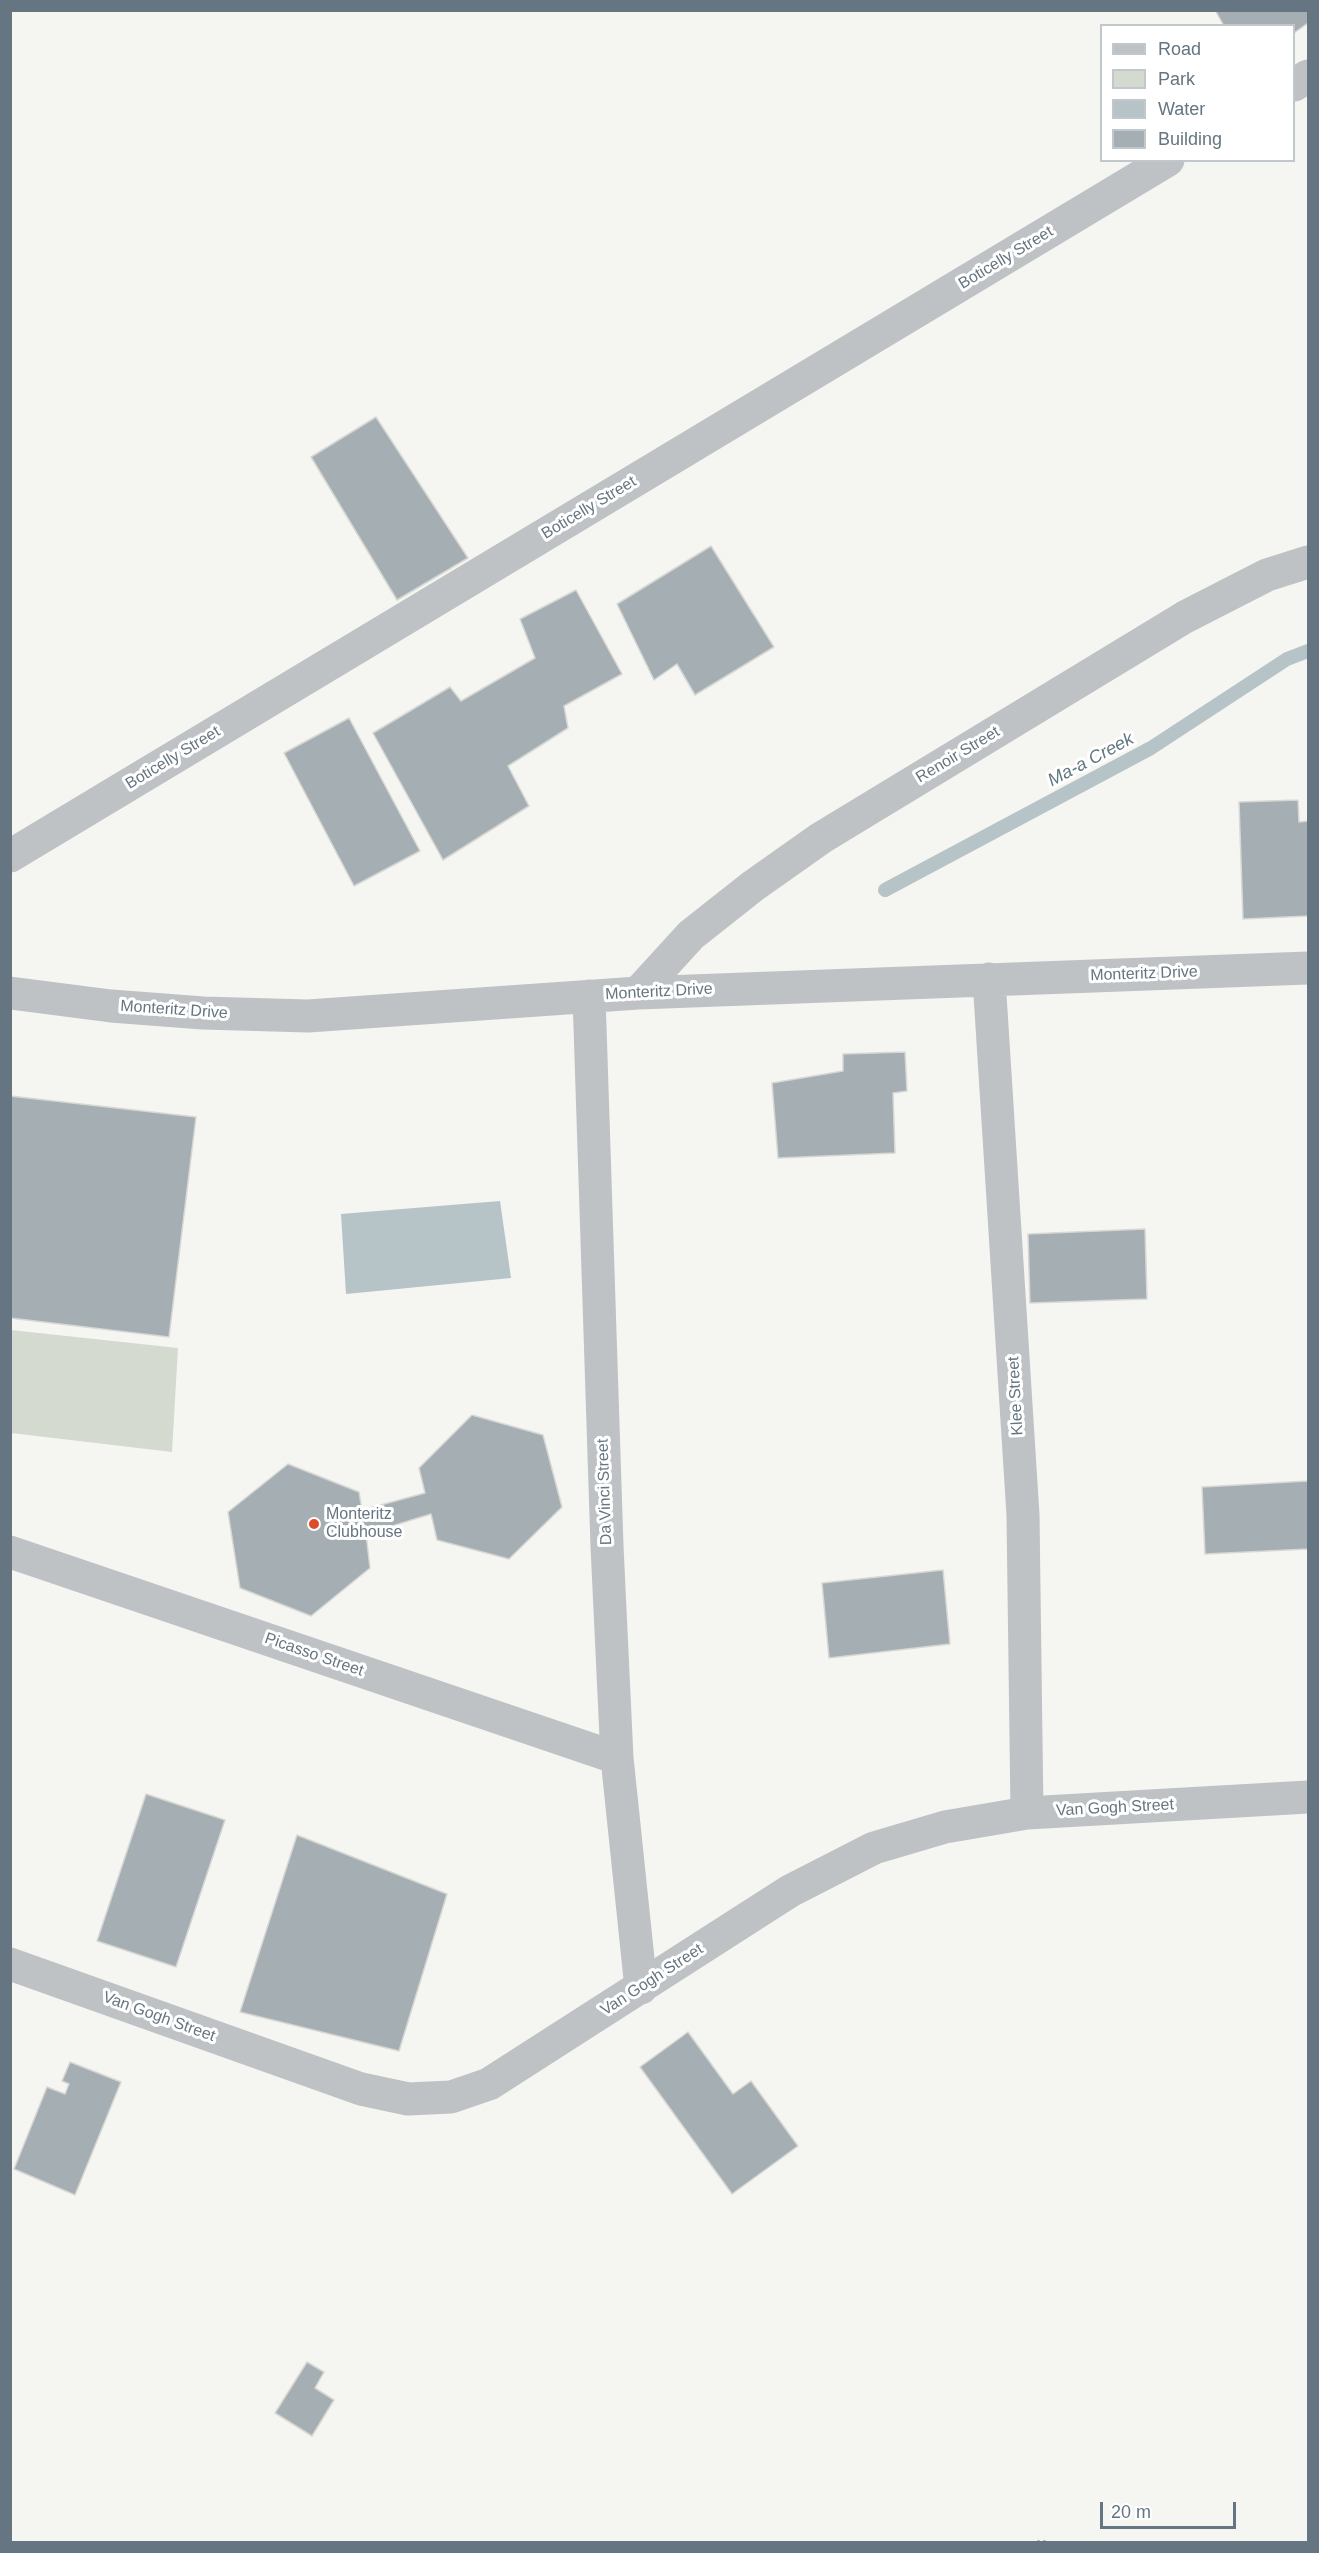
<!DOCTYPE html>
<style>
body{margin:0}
#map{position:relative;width:1319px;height:2553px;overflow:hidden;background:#f5f5f2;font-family:Helvetica,sans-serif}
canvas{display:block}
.frame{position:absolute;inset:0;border:12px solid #657682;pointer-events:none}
.legend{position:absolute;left:1100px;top:24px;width:195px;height:138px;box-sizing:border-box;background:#fff;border:2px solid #c1c8cd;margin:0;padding:8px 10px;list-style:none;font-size:18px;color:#657682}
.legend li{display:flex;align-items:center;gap:12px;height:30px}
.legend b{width:30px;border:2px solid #c1c8cd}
.scale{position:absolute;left:1100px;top:2502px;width:136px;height:27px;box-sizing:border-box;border:3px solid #657682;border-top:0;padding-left:8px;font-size:18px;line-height:21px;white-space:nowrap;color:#657682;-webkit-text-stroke:4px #fff;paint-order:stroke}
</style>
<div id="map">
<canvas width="1319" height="2553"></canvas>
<div class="frame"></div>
<ul class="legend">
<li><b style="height:8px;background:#bec2c5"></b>Road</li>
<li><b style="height:16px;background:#d5dad1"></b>Park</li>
<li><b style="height:16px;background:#b6c3c7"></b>Water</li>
<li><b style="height:16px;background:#a5aeb3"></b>Building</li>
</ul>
<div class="scale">20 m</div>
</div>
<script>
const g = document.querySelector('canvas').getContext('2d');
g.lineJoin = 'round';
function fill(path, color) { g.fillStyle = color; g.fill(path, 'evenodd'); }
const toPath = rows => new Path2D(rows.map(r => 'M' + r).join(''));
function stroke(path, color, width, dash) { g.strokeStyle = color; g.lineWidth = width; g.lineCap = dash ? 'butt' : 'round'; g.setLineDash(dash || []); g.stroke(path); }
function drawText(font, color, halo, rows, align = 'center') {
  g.font = font + ' Helvetica,sans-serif'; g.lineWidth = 6; g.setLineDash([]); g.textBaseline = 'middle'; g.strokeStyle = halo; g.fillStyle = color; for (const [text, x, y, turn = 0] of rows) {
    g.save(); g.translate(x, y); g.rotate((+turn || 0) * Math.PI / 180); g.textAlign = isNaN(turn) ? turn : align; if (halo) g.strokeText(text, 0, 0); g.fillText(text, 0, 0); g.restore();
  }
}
fill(toPath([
 [11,1330,178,1348,172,1452,11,1433]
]), '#d5dad1');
fill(toPath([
 [500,1201,511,1278,346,1294,341,1214]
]), '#b6c3c7');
stroke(toPath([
 [885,890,1151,748,1287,659,1308,651]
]), '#b6c3c7', 14);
const building = toPath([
 [1215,10,1308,10,1308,23,1294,33,1294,26,1224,26,1215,10],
 [376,417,468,558,397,600,311,457,376,417],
 [711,546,774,647,695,695,677,664,654,680,617,604,711,546],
 [576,590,622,674,564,706,568,728,508,766,529,806,443,860,373,733,450,687,461,701,535,658,520,619,576,590],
 [349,718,420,851,354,886,284,753,349,718],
 [1298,800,1299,822,1308,821,1308,916,1243,919,1239,802,1298,800],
 [905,1052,907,1091,893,1093,895,1153,778,1158,772,1083,843,1071,843,1054,905,1052],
 [10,1096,196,1117,169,1337,10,1318,10,1096],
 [1145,1229,1147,1299,1030,1303,1028,1234,1145,1229],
 [472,1415,543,1435,562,1507,509,1559,437,1540,431,1514,366,1534,370,1568,311,1616,240,1588,228,1512,288,1464,359,1492,362,1510,425,1493,419,1468,472,1415],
 [1308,1481,1308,1549,1205,1554,1202,1487,1308,1481],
 [943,1570,950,1644,829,1658,822,1583,943,1570],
 [146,1794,225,1820,176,1967,97,1941,146,1794],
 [297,1835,447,1894,399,2051,240,2012,297,1835],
 [688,2032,733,2094,751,2081,798,2146,732,2194,640,2067,688,2032],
 [70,2062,121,2082,75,2195,14,2169,47,2087,65,2094,69,2084,62,2081,70,2062],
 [307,2362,324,2372,315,2388,334,2400,312,2436,275,2413,307,2362]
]);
fill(building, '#a5aeb3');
stroke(building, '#d7d7d4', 1.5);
stroke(toPath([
 [1037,2542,1046,2542]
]), '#b8bbbd', 4, [3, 3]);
stroke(toPath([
 [1294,85,1308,76],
 [10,856,1168,160],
 [989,979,1023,1515,1027,1813],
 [10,993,111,1006,203,1013,308,1016,638,993,1308,968],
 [638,993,691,935,753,886,821,838,1185,617,1267,575,1308,562],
 [589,996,607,1546,617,1758,641,1988],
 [10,1552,617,1758],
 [10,1964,361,2089,408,2099,451,2097,489,2084,790,1891,874,1848,945,1827,1027,1813,1308,1797]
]), '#bec2c5', 33);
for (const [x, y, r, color] of [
 [314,1524,6,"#df4d28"]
]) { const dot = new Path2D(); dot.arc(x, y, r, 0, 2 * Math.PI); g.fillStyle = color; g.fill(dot); stroke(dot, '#fff', 2); }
drawText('16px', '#657682', '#fff', [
 ["Boticelly Street",1006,258,-31],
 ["Boticelly Street",589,508,-31],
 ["Renoir Street",958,755,-31],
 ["Boticelly Street",173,758,-31],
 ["Monteritz Drive",1144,974,-2],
 ["Monteritz Drive",659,992,-3],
 ["Monteritz Drive",174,1010,4],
 ["Klee Street",1016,1396,-93],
 ["Da Vinci Street",605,1492,-92],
 ["Picasso Street",314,1655,19],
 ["Van Gogh Street",1115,1808,-3],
 ["Van Gogh Street",652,1980,-33],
 ["Van Gogh Street",159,2017,20]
]);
drawText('16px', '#657682', '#fff', [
 ["Monteritz",326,1515],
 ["Clubhouse",326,1533]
], 'left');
drawText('italic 18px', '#60777f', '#fff', [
 ["Ma-a Creek",1091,760,-28]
]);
</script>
